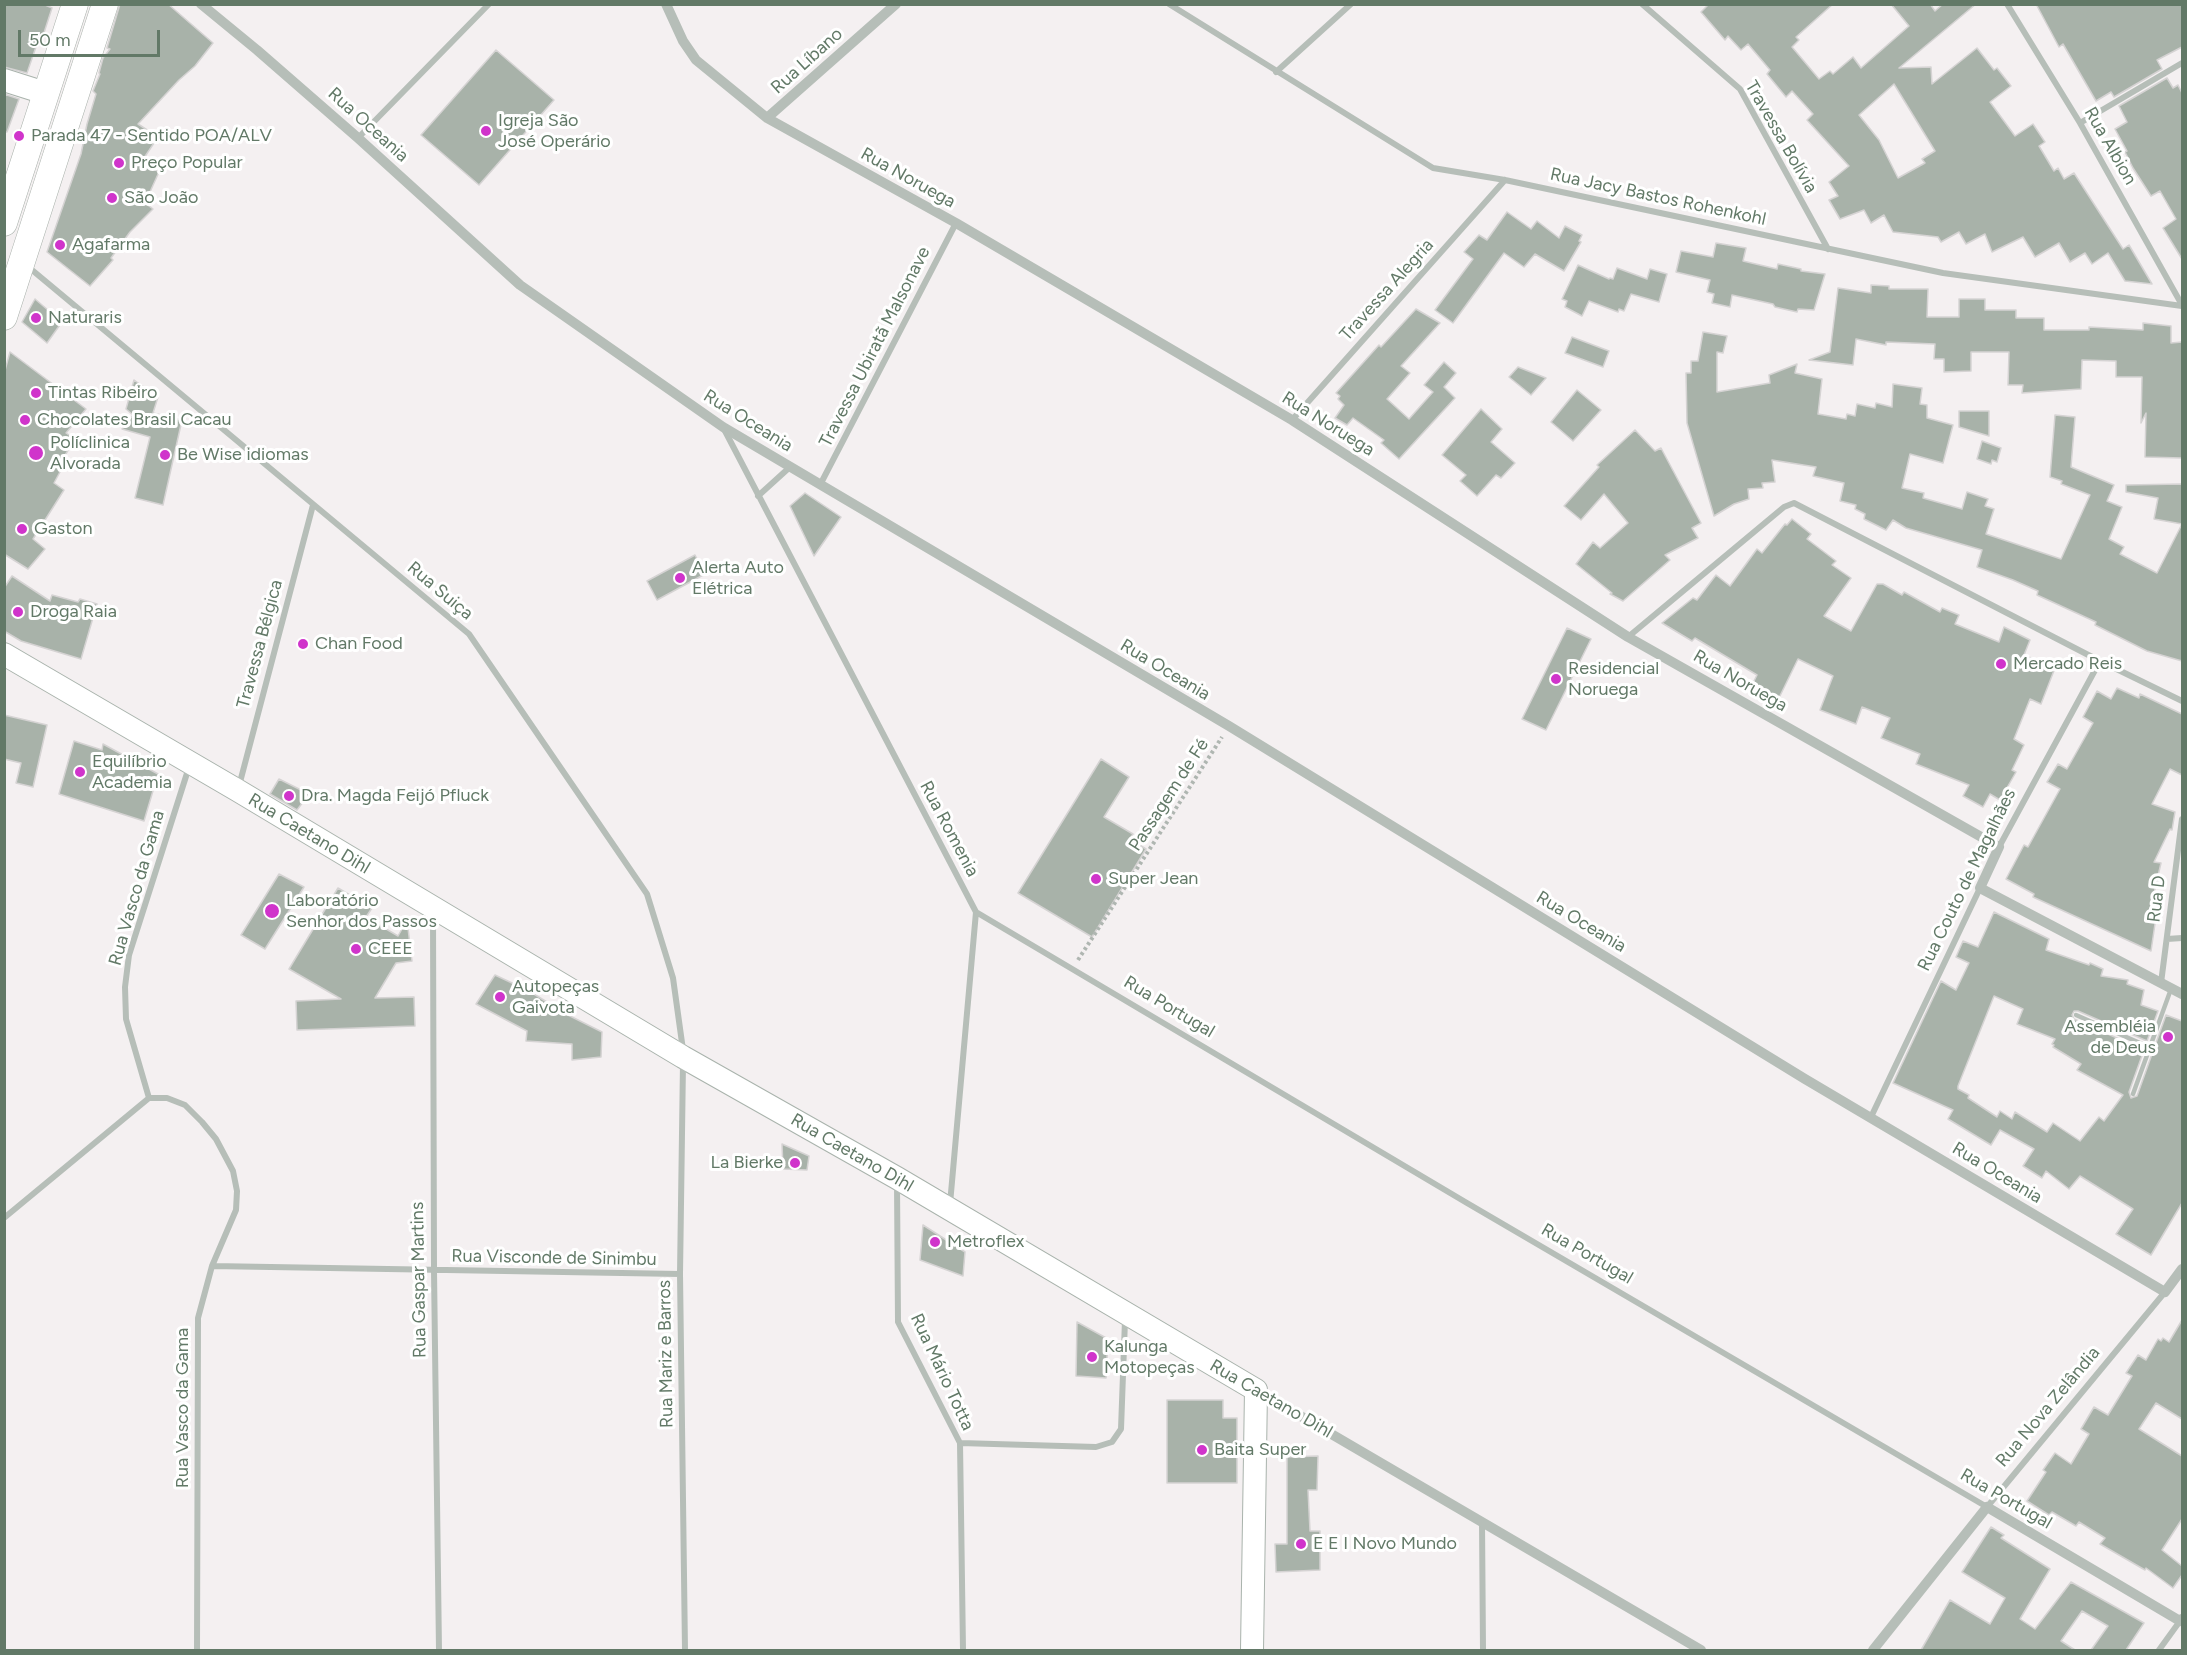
<!DOCTYPE html>
<meta charset="utf-8">
<style>
body{margin:0}
#map{position:relative;width:2187px;height:1655px;overflow:hidden;background:#f4f0f1;font-family:Figtree,sans-serif}
canvas{display:block}
.frame{position:absolute;inset:0;border:6px solid #627967;pointer-events:none}
.scale{position:absolute;left:18px;top:30px;width:142px;height:27px;box-sizing:border-box;border:3px solid #627967;border-top:0;padding-left:8px;font-size:18px;line-height:21px;white-space:nowrap;color:#627967;-webkit-text-stroke:4px #fff;paint-order:stroke}
</style>
<div id="map">
<canvas width="2187" height="1655"></canvas>
<div class="frame"></div>
<div class="scale">50 m</div>
</div>
<script>
const g = document.querySelector('canvas').getContext('2d');
g.lineJoin = 'round';
function fill(path, color) { g.fillStyle = color; g.fill(path, 'evenodd'); }
const toPath = rows => new Path2D(rows.map(r => 'M' + r).join(''));
function stroke(path, color, width, dash) { g.strokeStyle = color; g.lineWidth = width; g.lineCap = dash ? 'butt' : 'round'; g.setLineDash(dash || []); g.stroke(path); }
function drawText(font, color, halo, rows, align = 'center') {
  g.font = font + ' Figtree,sans-serif'; g.lineWidth = 6; g.setLineDash([]); g.textBaseline = 'middle'; g.strokeStyle = halo; g.fillStyle = color; for (const [text, x, y, turn = 0] of rows) {
    g.save(); g.translate(x, y); g.rotate((+turn || 0) * Math.PI / 180); g.textAlign = isNaN(turn) ? turn : align; if (halo) g.strokeText(text, 0, 0); g.fillText(text, 0, 0); g.restore();
  }
}
const building = toPath([
 [4,4,43,4,52,8,41,42,38,41,27,73,4,67,4,4],
 [120,4,168,4,213,43,195,66,179,80,138,124,158,137,142,161,159,172,145,203,153,209,130,232,111,258,113,260,90,286,47,252,81,154,87,124,96,94,93,91,100,74,99,73,103,58,110,49,107,48,120,4],
 [1709,4,1833,4,1796,37,1799,40,1792,47,1819,79,1830,71,1833,74,1853,57,1861,68,1909,26,1891,4,1930,4,1935,11,1943,4,1976,4,1899,68,1931,67,1932,84,1977,48,1994,70,1997,68,2011,86,1990,102,2015,136,2033,124,2045,142,2039,146,2054,171,2058,168,2064,179,2074,173,2123,249,2129,245,2152,284,2125,281,2108,253,2092,264,2085,253,2070,262,2059,243,2035,257,2023,237,1992,252,1985,234,1966,244,1959,232,1941,242,1938,237,1893,232,1884,215,1871,223,1864,210,1840,219,1829,200,1838,196,1829,182,1849,166,1807,120,1813,114,1792,91,1786,97,1767,74,1770,70,1748,44,1741,50,1728,36,1725,40,1701,12,1709,4],
 [1894,84,1935,151,1922,159,1925,163,1898,178,1879,140,1859,115,1894,84],
 [2036,4,2182,4,2182,47,2157,60,2162,69,2114,97,2111,92,2096,101,2063,44,2059,47,2036,4],
 [496,50,554,100,479,185,421,135,496,50],
 [2167,78,2173,88,2178,85,2182,93,2182,259,2163,228,2176,219,2160,191,2151,196,2133,168,2125,152,2127,151,2115,129,2127,122,2119,106,2167,78],
 [4,94,19,99,7,132,4,132,4,94],
 [1507,212,1531,229,1537,221,1559,238,1565,226,1582,235,1579,241,1581,242,1564,271,1535,254,1524,267,1504,253,1453,323,1435,310,1473,259,1464,252,1479,235,1487,240,1507,212],
 [1716,243,1746,248,1743,261,1777,269,1778,264,1801,269,1801,271,1825,274,1814,310,1798,309,1797,312,1775,307,1773,304,1732,295,1730,307,1712,303,1714,294,1707,292,1710,280,1676,272,1681,251,1713,257,1716,243],
 [1578,265,1609,279,1610,278,1613,279,1617,268,1647,279,1650,269,1667,274,1659,302,1631,294,1624,311,1619,309,1618,312,1589,301,1582,316,1565,307,1567,301,1562,299,1578,265],
 [1871,285,1889,286,1889,289,1928,289,1927,317,1959,317,1959,299,1985,299,1985,310,2016,310,2016,318,2044,318,2044,330,2089,330,2089,327,2143,330,2143,323,2171,326,2171,343,2182,342,2182,458,2145,457,2146,413,2141,423,2142,377,2116,377,2116,361,2082,360,2081,389,2022,393,2023,385,2008,385,2009,352,1971,352,1971,371,1944,372,1944,359,1934,359,1935,344,1886,342,1886,345,1856,339,1853,365,1809,360,1830,352,1838,288,1871,293,1871,285],
 [35,299,62,322,47,343,22,322,35,299],
 [1416,309,1440,323,1401,366,1410,373,1387,399,1409,419,1433,392,1424,385,1444,362,1456,373,1444,387,1455,398,1399,459,1381,443,1384,440,1353,418,1347,425,1335,418,1344,405,1338,399,1340,396,1336,393,1379,345,1381,347,1416,309],
 [1703,332,1727,336,1723,353,1717,352,1717,392,1770,383,1769,375,1797,364,1795,373,1822,379,1818,414,1846,419,1847,414,1855,416,1857,404,1875,408,1876,403,1892,407,1893,384,1922,388,1920,404,1927,405,1927,418,1953,425,1943,463,1910,454,1902,488,1924,493,1923,498,1962,509,1967,492,1988,499,1985,506,1994,509,1986,534,2061,559,2090,495,2061,484,2062,481,2050,477,2055,415,2075,417,2071,467,2114,485,2107,501,2122,507,2109,539,2124,547,2120,554,2157,573,2182,524,2154,519,2158,498,2126,492,2126,485,2182,484,2182,661,2147,651,2095,625,2096,622,2037,595,2038,591,2013,580,1977,567,1982,550,1906,528,1893,520,1886,530,1864,519,1865,514,1855,509,1856,505,1840,501,1844,483,1813,476,1816,467,1772,460,1775,482,1762,483,1763,488,1748,489,1749,499,1734,504,1714,516,1687,423,1686,373,1691,373,1691,361,1698,361,1703,332],
 [1572,337,1609,351,1603,367,1565,353,1572,337],
 [10,352,86,409,66,433,75,439,64,457,67,459,54,483,64,490,33,539,45,549,28,569,4,554,4,374,10,352],
 [1518,367,1546,378,1531,395,1509,377,1518,367],
 [134,380,158,397,153,413,182,420,163,505,135,498,150,437,122,429,133,415,126,409,134,380],
 [1577,390,1601,410,1573,441,1551,422,1577,390],
 [1481,409,1502,429,1491,442,1515,463,1501,478,1496,475,1477,496,1460,481,1466,475,1442,455,1481,409],
 [1959,411,1989,411,1989,436,1959,427,1959,411],
 [1635,430,1655,451,1661,448,1701,523,1692,528,1698,538,1665,555,1670,560,1623,601,1610,594,1612,593,1576,564,1593,542,1600,548,1628,523,1604,494,1581,520,1564,506,1599,467,1597,465,1635,430],
 [1982,441,2001,448,1997,462,1992,460,1991,464,1977,459,1982,441],
 [805,493,841,517,814,556,790,506,805,493],
 [1792,519,1811,534,1807,539,1836,561,1832,565,1851,578,1824,616,1851,631,1877,584,1883,584,1902,595,1904,592,1940,612,1942,608,1959,615,1955,624,1999,642,2004,627,2030,640,2024,655,2055,668,2041,704,2030,699,2014,739,2024,745,2012,770,2016,772,2000,800,1990,794,1983,807,1963,796,1969,785,1916,764,1920,754,1881,738,1890,718,1862,707,1856,724,1820,710,1833,676,1798,659,1776,704,1760,694,1763,690,1753,683,1757,675,1695,638,1692,641,1662,623,1693,598,1697,600,1716,575,1730,586,1757,549,1762,553,1785,524,1787,525,1792,519],
 [695,555,705,574,657,600,647,581,695,555],
 [12,576,50,601,52,595,78,602,80,599,97,604,81,659,21,641,4,631,4,588,12,576],
 [1567,628,1591,639,1546,730,1522,719,1567,628],
 [2117,688,2139,698,2140,694,2182,714,2182,775,2170,769,2152,804,2175,812,2172,830,2170,829,2154,862,2161,863,2149,915,2156,917,2151,951,2033,897,2034,894,2006,879,2024,845,2028,847,2060,789,2047,782,2058,764,2067,769,2093,723,2083,717,2097,691,2111,699,2117,688],
 [4,715,47,725,33,787,16,783,21,763,4,759,4,715],
 [74,741,102,750,103,744,158,774,144,821,59,794,74,741],
 [1101,759,1129,777,1104,817,1133,834,1130,839,1146,849,1092,937,1018,893,1101,759],
 [279,779,309,794,297,810,270,794,279,779],
 [279,874,304,887,265,949,241,935,279,874],
 [338,888,372,908,366,917,398,936,407,920,412,961,396,963,375,998,414,997,415,1026,297,1030,296,1001,341,999,289,969,338,888],
 [1994,912,2049,939,2046,950,2089,965,2090,963,2103,969,2101,976,2128,980,2127,984,2144,990,2141,1005,2158,1011,2147,1041,2078,1011,2074,1011,2072,1015,2074,1019,2144,1050,2129,1092,2131,1098,2137,1096,2166,1015,2182,1021,2182,1203,2151,1255,2116,1234,2133,1209,2080,1176,2069,1189,2046,1171,2042,1178,2023,1166,2034,1149,2000,1130,1991,1145,1948,1119,1953,1110,1893,1083,1941,981,1956,990,1969,963,1956,957,1963,941,1978,947,1994,912],
 [1994,996,2023,1009,2017,1024,2055,1039,2052,1044,2054,1045,2053,1047,2081,1064,2077,1070,2123,1095,2104,1121,2099,1117,2080,1141,2053,1123,2047,1132,2015,1112,2012,1119,2000,1111,1997,1117,1968,1098,1969,1095,1958,1089,1958,1086,1994,996],
 [495,975,529,991,568,1015,602,1032,601,1057,572,1060,572,1044,526,1041,527,1031,476,1004,495,975],
 [782,1144,809,1156,807,1170,783,1169,782,1144],
 [923,1225,965,1252,963,1276,920,1260,923,1225],
 [2182,1320,2182,1419,2156,1403,2139,1429,2182,1456,2182,1519,2162,1550,2182,1566,2182,1575,2173,1588,2146,1568,2145,1570,2100,1544,2105,1538,2079,1522,2076,1526,2052,1512,2049,1515,2027,1501,2046,1472,2043,1470,2055,1453,2071,1464,2089,1434,2081,1429,2094,1407,2108,1415,2132,1376,2126,1373,2138,1355,2146,1360,2158,1339,2161,1341,2163,1338,2169,1342,2182,1320],
 [1077,1322,1108,1339,1106,1378,1076,1376,1077,1322],
 [1167,1400,1223,1400,1223,1418,1237,1418,1237,1483,1167,1483,1167,1400],
 [1318,1456,1317,1490,1308,1490,1310,1531,1320,1531,1320,1570,1276,1572,1275,1544,1287,1544,1287,1457,1318,1456],
 [1991,1527,2004,1535,2001,1538,2050,1569,2020,1619,2035,1629,2071,1582,2144,1623,2126,1650,2091,1650,2108,1626,2082,1611,2061,1641,2075,1650,1921,1650,1950,1600,1990,1624,2005,1598,1962,1572,1991,1527]
]);
fill(building, '#a8b2a9');
stroke(building, '#d5d3d3', 1.5);
const secondary = toPath([
 [4,80,45,93],
 [4,654,237,790,683,1057,897,1178,1256,1390,1252,1650]
]);
const primary = toPath([
 [4,223,75,4],
 [4,317,105,4]
]);
stroke(secondary, '#a9b3ac', 24);
stroke(primary, '#a9b1ab', 27);
stroke(toPath([
 [1078,960,1222,737]
]), '#afb6b1', 4, [3, 3]);
stroke(toPath([
 [2076,1015,2149,1047],
 [2133,1094,2171,989]
]), '#b6beb8', 4.5);
stroke(toPath([
 [1169,4,1433,168,1505,180,1943,273,2182,306],
 [1642,4,1740,89,1828,249],
 [2007,4,2080,123,2182,305],
 [1276,72,1351,4],
 [2080,123,2182,63],
 [358,138,489,4],
 [26,265,469,634,647,894,673,978,683,1050],
 [1292,420,1505,180],
 [725,431,976,912,950,1204],
 [820,485,956,223],
 [758,496,790,467],
 [1628,637,1784,507,1794,503,2100,661,2182,701],
 [239,786,313,505],
 [1999,847,2100,661],
 [976,912,1467,1203,1987,1507,2165,1292],
 [433,913,434,1271,439,1650],
 [2167,939,2182,938],
 [2161,983,2182,819],
 [683,1063,680,1274,685,1650],
 [149,1098,167,1098,185,1105,202,1122,216,1139,233,1171,237,1191,236,1210,212,1266,198,1318,197,1650],
 [149,1098,126,1019,125,987,129,955,189,767],
 [1871,1117,1980,888],
 [897,1183,898,1322,960,1443,963,1650],
 [4,1218,149,1098],
 [212,1266,680,1274],
 [960,1443,1096,1447,1112,1442,1121,1429,1125,1320],
 [1482,1522,1483,1650],
 [2159,1650,2180,1621,2182,1622]
]), '#b6beb8', 6);
stroke(toPath([
 [201,4,257,50,358,138,520,285,723,427,1229,726,1805,1079,2165,1292,2182,1269],
 [666,4,683,41,696,60,767,118,956,223,1292,420,1628,637,1999,847,1980,888,2182,994],
 [767,118,896,4],
 [1256,1390,1701,1650],
 [1873,1650,1987,1507,2180,1621,2182,1619]
]), '#b6beb8', 10);
stroke(secondary, '#fff', 22);
stroke(primary, '#fff', 26);
for (const [x, y, r, color] of [
 [486,131,6,"#d034cb"],
 [19,136,6,"#d034cb"],
 [119,163,6,"#d034cb"],
 [112,198,6,"#d034cb"],
 [60,245,6,"#d034cb"],
 [36,318,6,"#d034cb"],
 [36,393,6,"#d034cb"],
 [25,420,6,"#d034cb"],
 [36,453,8,"#d034cb"],
 [165,455,6,"#d034cb"],
 [22,529,6,"#d034cb"],
 [680,578,6,"#d034cb"],
 [18,612,6,"#d034cb"],
 [303,644,6,"#d034cb"],
 [2001,664,6,"#d034cb"],
 [1556,679,6,"#d034cb"],
 [80,772,6,"#d034cb"],
 [289,796,6,"#d034cb"],
 [1096,879,6,"#d034cb"],
 [272,911,8,"#d034cb"],
 [356,949,6,"#d034cb"],
 [500,997,6,"#d034cb"],
 [2168,1037,6,"#d034cb"],
 [795,1163,6,"#d034cb"],
 [935,1242,6,"#d034cb"],
 [1092,1357,6,"#d034cb"],
 [1202,1450,6,"#d034cb"],
 [1301,1544,6,"#d034cb"]
]) { const dot = new Path2D(); dot.arc(x, y, r, 0, 2 * Math.PI); g.fillStyle = color; g.fill(dot); stroke(dot, '#fff', 2); }
drawText('18px', '#627967', '#fff', [
 ["Rua Líbano",807,61,-42],
 ["Rua Oceania",368,125,42],
 ["Travessa Bolívia",1781,137,60],
 ["Rua Albion",2110,146,60],
 ["Rua Noruega",908,178,29],
 ["Rua Jacy Bastos Rohenkohl",1658,197,12],
 ["Travessa Alegria",1387,290,-48],
 ["Travessa Ubiratã Malsonave",875,347,-63],
 ["Rua Oceania",748,421,32],
 ["Rua Noruega",1328,424,32],
 ["Rua Suiça",440,591,40],
 ["Travessa Bélgica",260,644,-75],
 ["Rua Oceania",1165,670,31],
 ["Rua Noruega",1740,681,30],
 ["Passagem de Fé",1169,795,-57],
 ["Rua Romenia",949,829,62],
 ["Rua Caetano Dihl",309,834,31],
 ["Rua Couto de Magalhães",1967,880,-64],
 ["Rua Vasco da Gama",137,888,-74],
 ["Rua D",2157,899,-83],
 ["Rua Oceania",1581,922,31],
 ["Rua Portugal",1169,1007,31],
 ["Rua Caetano Dihl",852,1153,30],
 ["Rua Oceania",1997,1173,31],
 ["Rua Portugal",1587,1254,30],
 ["Rua Visconde de Sinimbu",554,1258,1],
 ["Rua Gaspar Martins",419,1280,-91],
 ["Rua Mariz e Barros",666,1354,-91],
 ["Rua Mário Totta",942,1372,65],
 ["Rua Caetano Dihl",1271,1399,30],
 ["Rua Nova Zelândia",2048,1407,-50],
 ["Rua Vasco da Gama",183,1408,-90],
 ["Rua Portugal",2006,1499,30]
]);
drawText('18px', '#627967', '#fff', [
 ["Igreja São",498,121],
 ["José Operário",498,142],
 ["Parada 47 - Sentido POA/ALV",31,136],
 ["Preço Popular",131,163],
 ["São João",124,198],
 ["Agafarma",72,245],
 ["Naturaris",48,318],
 ["Tintas Ribeiro",48,393],
 ["Chocolates Brasil Cacau",37,420],
 ["Políclinica",50,443],
 ["Alvorada",50,464],
 ["Be Wise idiomas",177,455],
 ["Gaston",34,529],
 ["Alerta Auto",692,568],
 ["Elétrica",692,589],
 ["Droga Raia",30,612],
 ["Chan Food",315,644],
 ["Mercado Reis",2013,664],
 ["Residencial",1568,669],
 ["Noruega",1568,690],
 ["Equilíbrio",92,762],
 ["Academia",92,783],
 ["Dra. Magda Feijó Pfluck",301,796],
 ["Super Jean",1108,879],
 ["Laboratório",286,901],
 ["Senhor dos Passos",286,922],
 ["CEEE",368,949],
 ["Autopeças",512,987],
 ["Gaivota",512,1008],
 ["Assembléia",2156,1027,"right"],
 ["de Deus",2156,1048,"right"],
 ["La Bierke",783,1163,"right"],
 ["Metroflex",947,1242],
 ["Kalunga",1104,1347],
 ["Motopeças",1104,1368],
 ["Baita Super",1214,1450],
 ["E E I Novo Mundo",1313,1544]
], 'left');
</script>
